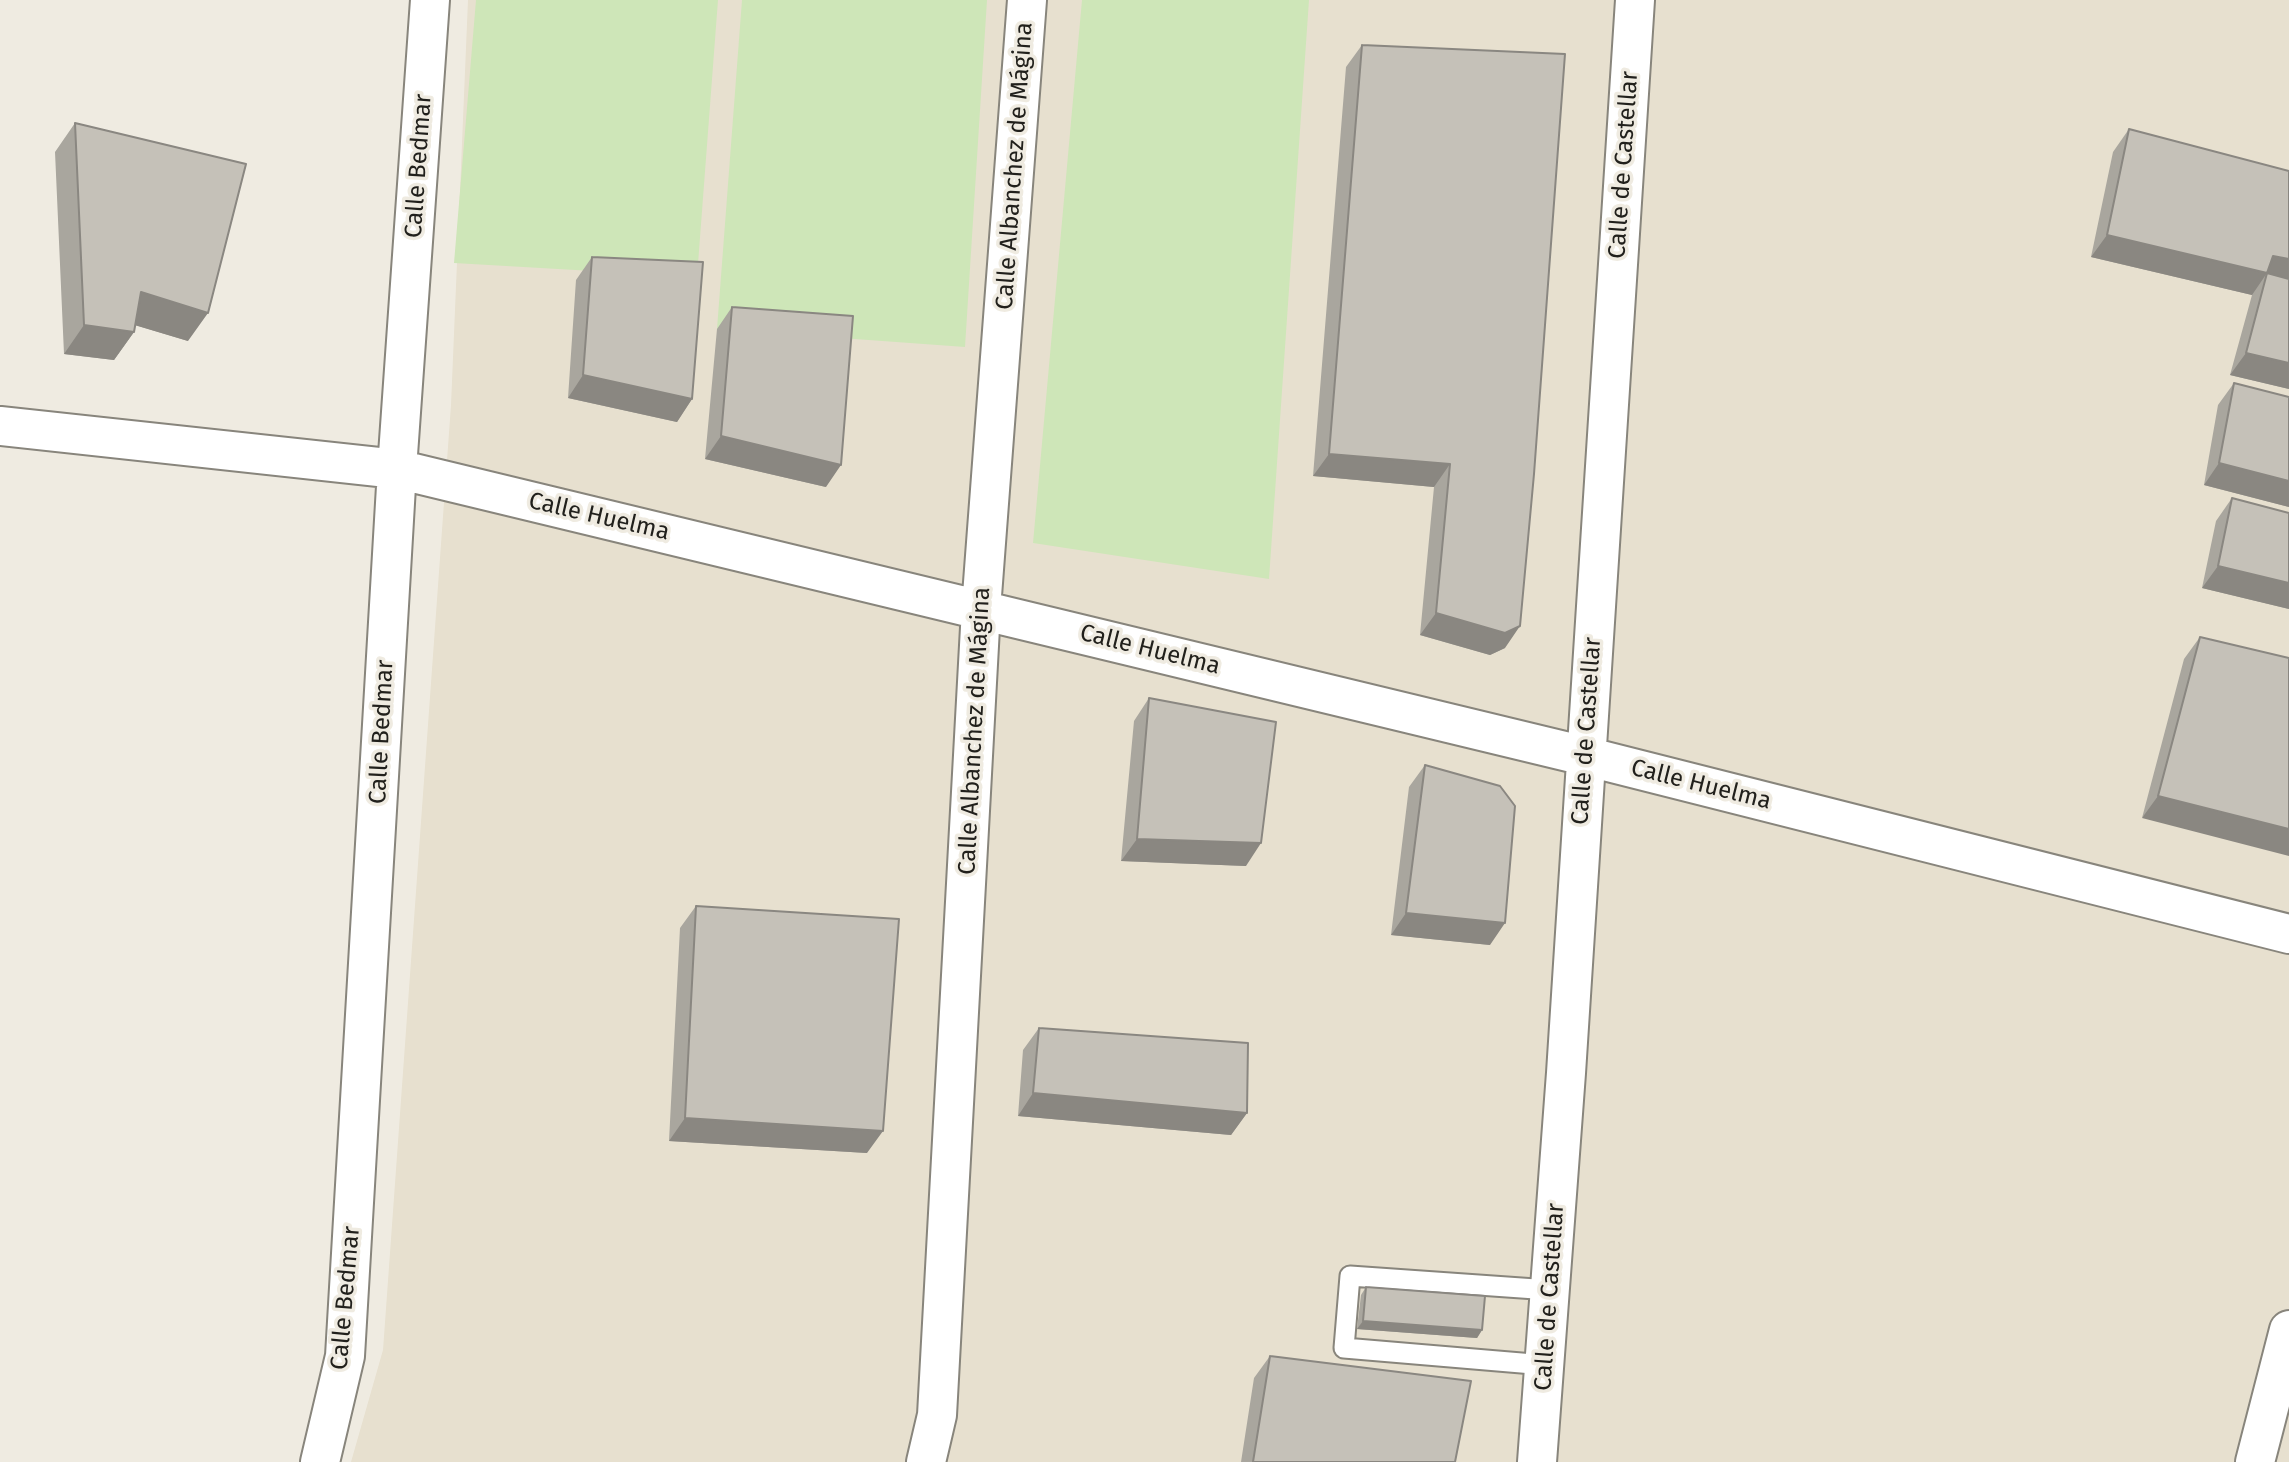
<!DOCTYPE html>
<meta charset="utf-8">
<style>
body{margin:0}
canvas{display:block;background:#efebe1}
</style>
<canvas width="2289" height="1462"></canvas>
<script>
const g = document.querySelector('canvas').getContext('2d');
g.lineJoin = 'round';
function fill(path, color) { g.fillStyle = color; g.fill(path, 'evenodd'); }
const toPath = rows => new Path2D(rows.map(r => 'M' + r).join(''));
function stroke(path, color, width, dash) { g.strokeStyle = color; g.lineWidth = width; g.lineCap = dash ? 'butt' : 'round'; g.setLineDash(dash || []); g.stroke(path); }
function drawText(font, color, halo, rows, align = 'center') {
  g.font = font + ' "Fira Sans",sans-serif'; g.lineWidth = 7; g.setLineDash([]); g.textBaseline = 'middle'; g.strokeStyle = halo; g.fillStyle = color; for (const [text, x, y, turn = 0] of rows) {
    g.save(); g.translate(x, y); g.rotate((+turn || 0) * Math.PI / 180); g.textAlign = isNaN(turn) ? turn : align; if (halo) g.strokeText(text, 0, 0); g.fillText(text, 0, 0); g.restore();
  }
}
fill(toPath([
 [468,0,2289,0,2289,1462,351,1462,383,1350,451,405]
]), '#e7e0cf');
fill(toPath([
 [476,0,718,0,697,277,454,263],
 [742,0,987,0,965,347,717,329],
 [1082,0,1309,0,1269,579,1033,543]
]), '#cee6b8');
const service = toPath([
 [1545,1365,1344,1348,1350,1276,1550,1290]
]);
const minor = toPath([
 [0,426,397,469,1585,756,2289,934],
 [320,1462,345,1356,397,469,430,0],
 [926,1462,937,1415,981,609,1027,0],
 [1537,1462,1566,1073,1635,0],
 [2255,1462,2289,1330]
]);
stroke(service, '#88857c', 23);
stroke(minor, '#88857c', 42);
stroke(service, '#fff', 19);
stroke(minor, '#fff', 38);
fill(toPath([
 [1362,45,1505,648,1490,655,1420,635,1434,487,1313,476,1346,67],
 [75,123,188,341,135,325,134,332,114,360,64,354,55,152],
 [2129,129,2289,171,2289,389,2230,375,2252,295,2263,279,2252,295,2091,257,2113,152],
 [592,257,692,399,677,422,568,398,576,280],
 [732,307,826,487,705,459,717,329],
 [2234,383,2289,397,2289,507,2204,485,2218,405],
 [2232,498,2289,513,2289,609,2202,588,2216,521],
 [2200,637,2289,658,2142,818,2184,659],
 [1149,698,1246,866,1121,861,1134,721],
 [1425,765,1490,945,1391,935,1409,787],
 [696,906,867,1153,669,1141,680,928],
 [1039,1028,1247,1113,1231,1135,1018,1116,1023,1050],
 [1366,1287,1482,1330,1477,1338,1357,1329,1361,1295],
 [1270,1356,1455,1462,1241,1462,1254,1378]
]), '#a9a69e');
fill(toPath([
 [2107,235,2273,256,2289,259,2289,285,2267,273,2252,295,2091,257],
 [141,292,208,313,188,341,121,321],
 [84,325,134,332,114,360,64,354],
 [2246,353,2289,363,2289,389,2230,375],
 [583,375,692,399,677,422,568,398],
 [721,436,841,465,826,487,705,459],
 [1329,454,1450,464,1434,487,1313,476],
 [2219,463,2289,481,2289,507,2204,485],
 [2218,566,2289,583,2289,609,2202,588],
 [1436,613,1520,626,1505,648,1490,655,1420,635],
 [2158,796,2289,829,2289,856,2142,818],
 [1137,839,1261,843,1246,866,1121,861],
 [1406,913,1505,923,1490,945,1391,935],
 [1033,1093,1247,1113,1231,1135,1018,1116],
 [685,1118,883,1131,867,1153,669,1141],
 [1363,1321,1482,1330,1477,1338,1357,1329]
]), '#8a8781');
const building = toPath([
 [1362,45,1565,54,1534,474,1520,626,1505,633,1436,613,1450,464,1329,454,1362,45],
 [75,123,246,164,208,313,141,292,134,332,84,325,75,123],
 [2129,129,2289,171,2289,259,2273,256,2267,273,2107,235,2129,129],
 [592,257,703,262,692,399,583,375,592,257],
 [2267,273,2289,279,2289,363,2246,353,2267,273],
 [732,307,853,316,841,465,721,436,732,307],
 [2234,383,2289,397,2289,481,2219,463,2234,383],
 [2232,498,2289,513,2289,583,2218,566,2232,498],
 [2200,637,2289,658,2289,829,2158,796,2200,637],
 [1149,698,1276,722,1261,843,1137,839,1149,698],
 [1425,765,1500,786,1515,806,1505,923,1406,913,1425,765],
 [696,906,899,919,883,1131,685,1118,696,906],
 [1039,1028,1248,1043,1247,1113,1033,1093,1039,1028],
 [1366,1287,1485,1296,1482,1330,1363,1321,1366,1287],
 [1270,1356,1471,1381,1455,1462,1253,1462,1270,1356]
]);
fill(building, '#c5c1b8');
stroke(building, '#8a8781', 2);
drawText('24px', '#21201c', '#efebe1', [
 ["Calle de Castellar",1624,165,-86],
 ["Calle Bedmar",419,166,-86],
 ["Calle Albanchez de Mágina",1015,166,-86],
 ["Calle Huelma",599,517,13],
 ["Calle Huelma",1150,650,14],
 ["Calle Albanchez de Mágina",975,731,-87],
 ["Calle de Castellar",1587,731,-86],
 ["Calle Bedmar",382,732,-87],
 ["Calle Huelma",1701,785,14],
 ["Calle de Castellar",1550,1297,-86],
 ["Calle Bedmar",346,1298,-85]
]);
</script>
